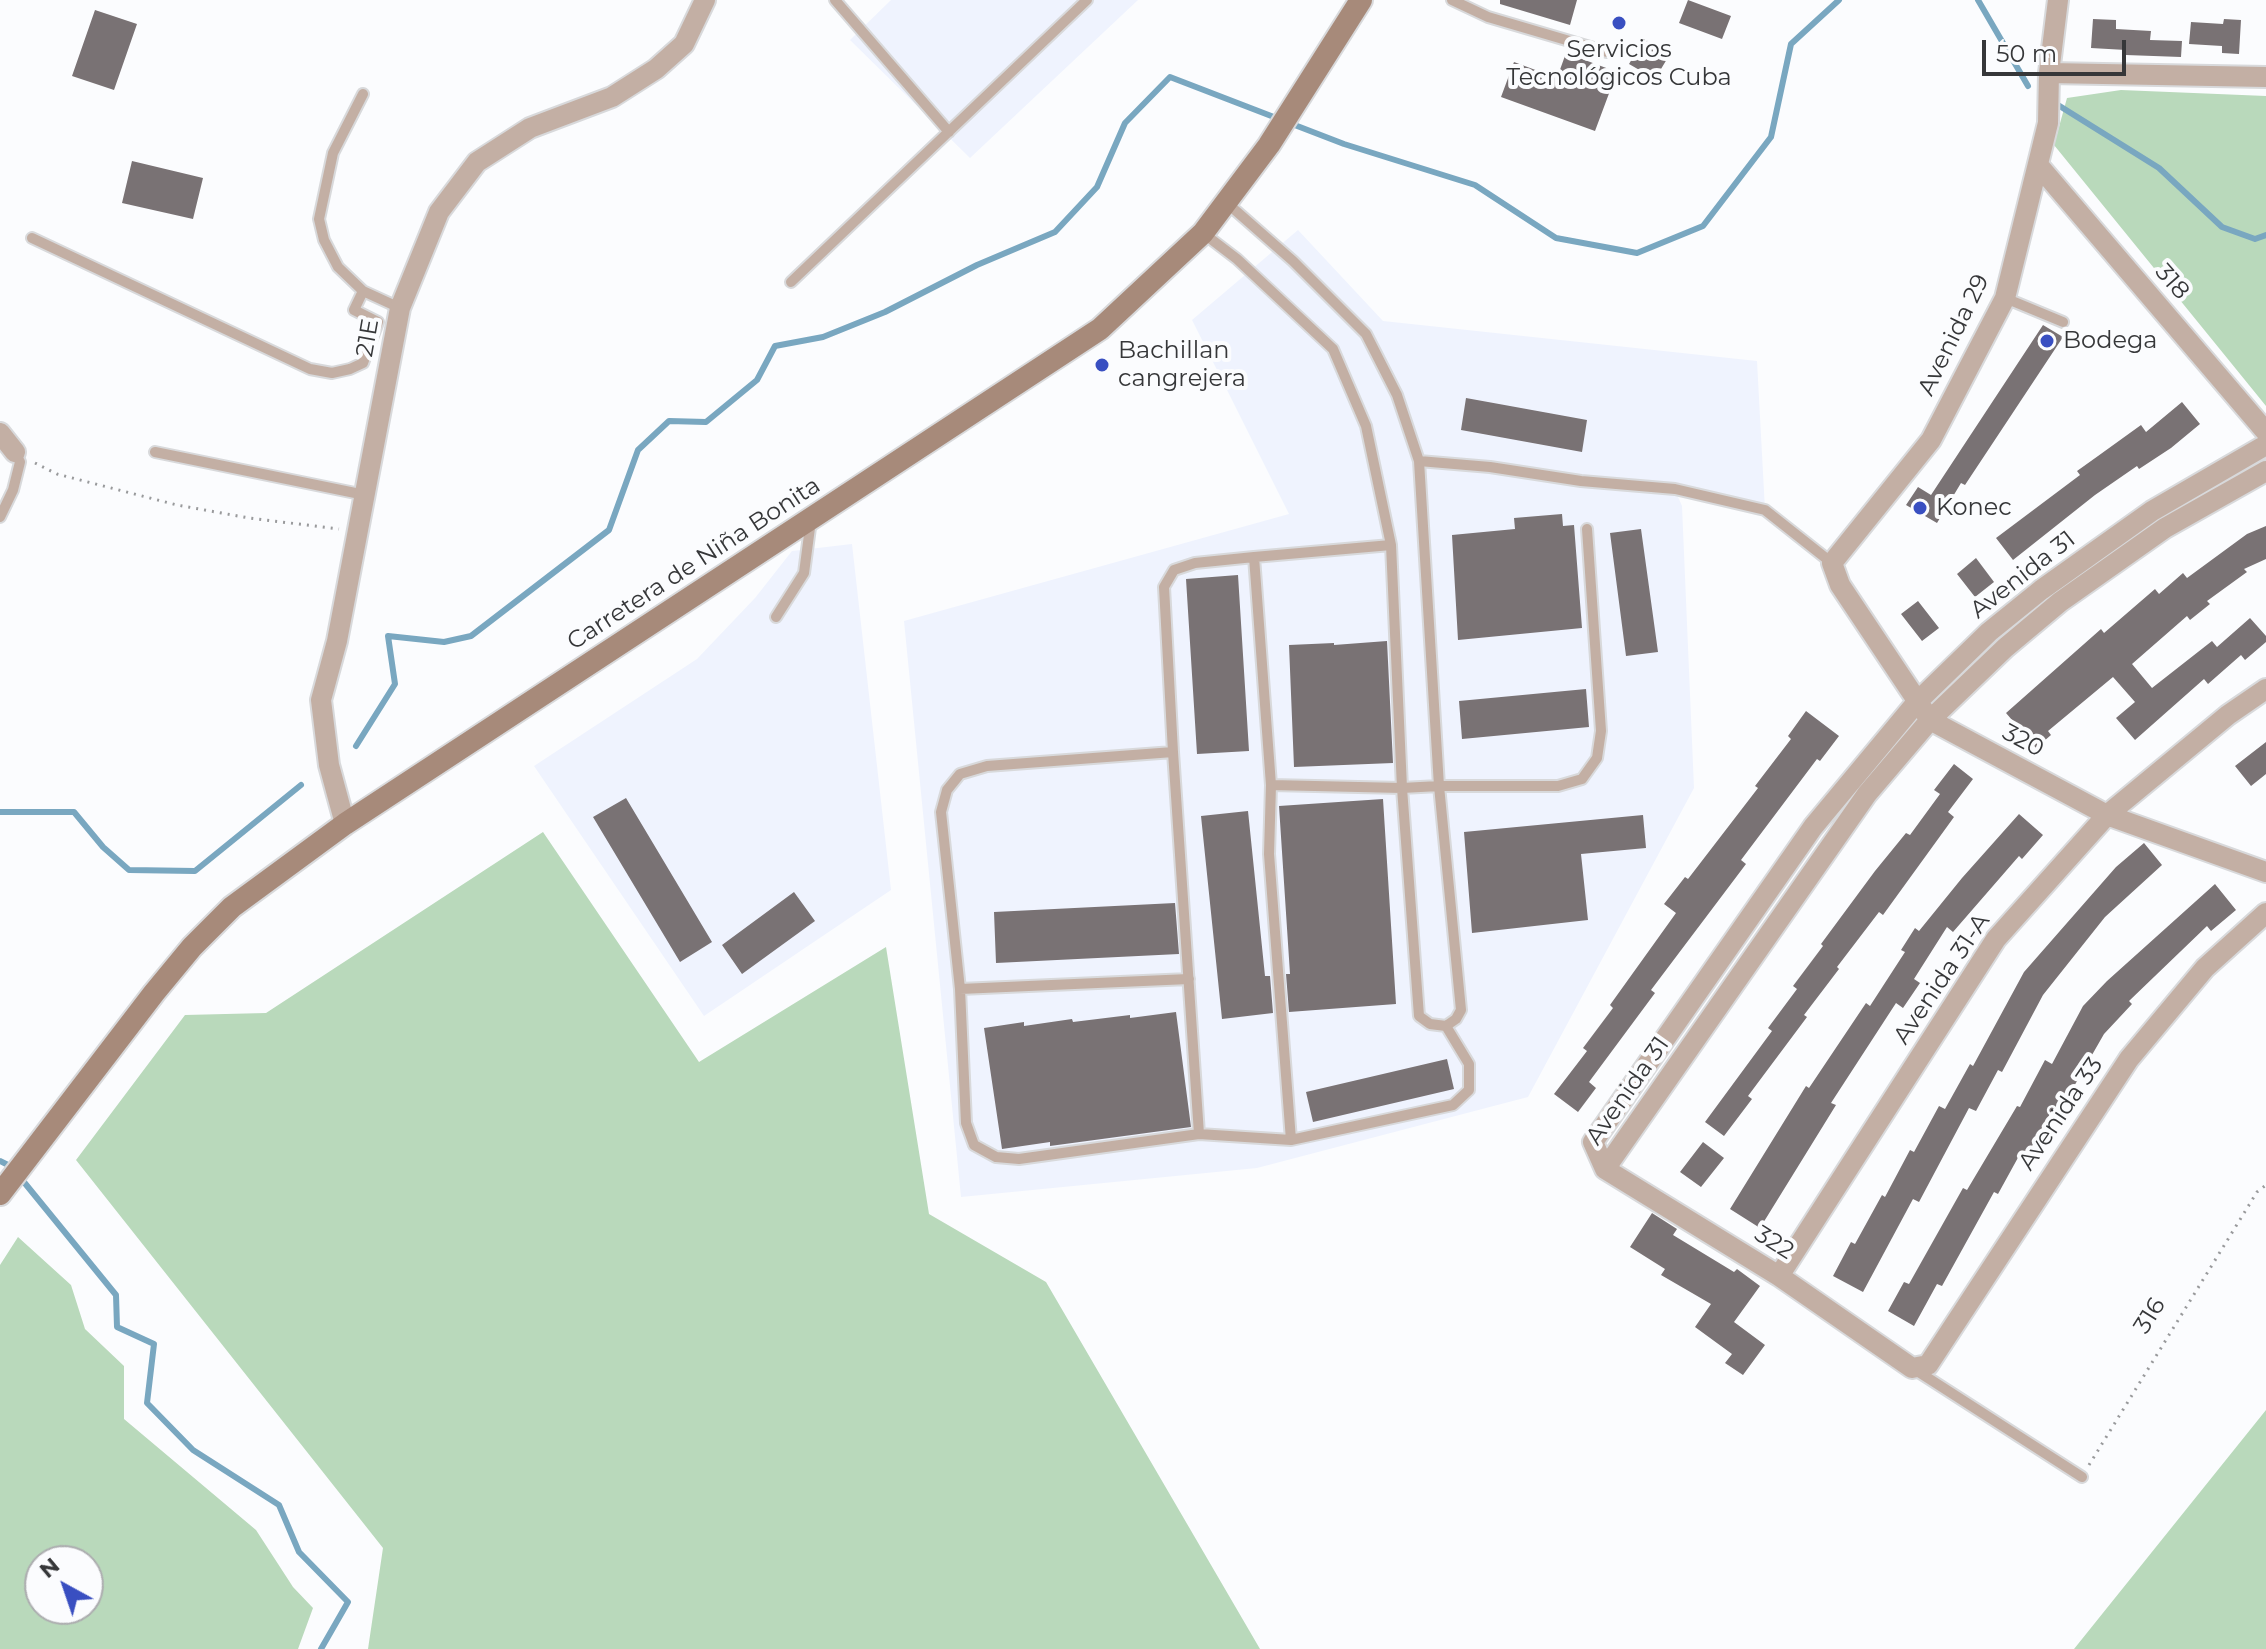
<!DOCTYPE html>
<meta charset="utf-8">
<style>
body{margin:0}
#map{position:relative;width:2266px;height:1649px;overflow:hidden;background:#fbfcfe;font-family:Montserrat,sans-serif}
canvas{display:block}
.north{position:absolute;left:24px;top:1545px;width:80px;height:80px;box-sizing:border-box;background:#fbfcfe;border:2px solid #acadaf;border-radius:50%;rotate:320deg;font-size:22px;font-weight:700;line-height:32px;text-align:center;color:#363739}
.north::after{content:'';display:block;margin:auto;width:28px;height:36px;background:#394fc1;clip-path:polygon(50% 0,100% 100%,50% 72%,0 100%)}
.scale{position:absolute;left:1982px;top:40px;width:144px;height:36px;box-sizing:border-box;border:4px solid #363739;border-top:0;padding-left:10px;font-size:24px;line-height:28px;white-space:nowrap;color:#363739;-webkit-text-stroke:6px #fbfcfe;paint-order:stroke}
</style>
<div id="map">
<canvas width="2266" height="1649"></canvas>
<div class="north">N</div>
<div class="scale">50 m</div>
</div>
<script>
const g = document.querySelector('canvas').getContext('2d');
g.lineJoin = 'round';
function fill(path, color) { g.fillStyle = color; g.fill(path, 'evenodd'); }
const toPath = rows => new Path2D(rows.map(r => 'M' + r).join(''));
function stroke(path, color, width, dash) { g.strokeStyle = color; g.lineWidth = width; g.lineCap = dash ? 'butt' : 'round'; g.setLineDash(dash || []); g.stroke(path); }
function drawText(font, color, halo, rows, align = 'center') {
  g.font = font + ' Montserrat,sans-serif'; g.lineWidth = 8; g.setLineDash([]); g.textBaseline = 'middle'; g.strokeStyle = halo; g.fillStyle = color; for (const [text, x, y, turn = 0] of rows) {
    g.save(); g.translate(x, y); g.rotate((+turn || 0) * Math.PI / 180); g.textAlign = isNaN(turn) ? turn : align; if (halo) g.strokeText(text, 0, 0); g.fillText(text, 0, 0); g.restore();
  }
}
fill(toPath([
 [891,0,1138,0,970,158,850,40],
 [1298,230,1383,321,1757,361,1765,510,1675,490,1682,506,1694,788,1528,1097,1257,1168,961,1197,904,621,1289,514,1192,320],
 [852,544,891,890,704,1016,534,766,697,659,755,598,792,551]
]), '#eff3fe');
fill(toPath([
 [2121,90,2266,96,2266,406,2054,145,2067,98],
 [543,832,699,1062,886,947,929,1214,1046,1282,1260,1649,368,1649,383,1548,76,1160,185,1015,266,1013],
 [18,1237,71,1285,85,1329,124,1366,124,1419,256,1530,293,1587,313,1608,298,1649,0,1649,0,1265],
 [40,1561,88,1561,88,1609,40,1609],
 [2266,1410,2266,1649,2074,1649]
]), '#b9d9bb');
stroke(toPath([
 [1978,0,2028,86],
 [2058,105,2159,168,2222,227,2255,239,2266,235],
 [356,746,395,684,388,636,444,642,471,636,609,530,638,450,669,421,706,422,757,380,775,346,823,337,885,312,977,265,1055,232,1097,187,1125,123,1170,77,1344,144,1475,185,1556,238,1637,253,1703,226,1771,137,1791,44,1839,0],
 [0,812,74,812,103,847,129,870,195,871,301,785],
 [0,1161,12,1167],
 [19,1176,116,1295,117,1327,154,1344,147,1403,193,1450,279,1505,299,1552,348,1602,321,1649]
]), '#79a7c0', 6);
fill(toPath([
 [1500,0,1577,0,1570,25,1500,4],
 [1688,0,1731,16,1722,39,1679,23],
 [95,10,137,24,114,90,72,76],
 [2093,19,2116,20,2116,29,2151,31,2150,40,2182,41,2181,57,2126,55,2126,50,2091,48],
 [2224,19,2241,20,2239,54,2222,53,2222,46,2189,44,2191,22,2223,24],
 [1644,39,1670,54,1655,79,1629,64],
 [1566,53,1617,72,1595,131,1501,97,1514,62,1557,78],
 [132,161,203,178,193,219,122,203],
 [2043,325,2063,337,1965,485,1961,483,1937,523,1906,505,1918,487,1931,495],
 [1466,398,1587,420,1582,452,1461,430],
 [2182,402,2200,424,2171,448,2139,469,2137,466,2095,495,2013,560,1996,538,2080,475,2077,471,2098,456,2141,425,2146,432],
 [1562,514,1563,526,1574,525,1582,628,1458,640,1452,535,1515,529,1514,518],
 [2266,526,2266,559,2244,569,2247,572,2207,601,2210,604,2190,620,2187,616,2132,664,2152,688,2212,641,2217,647,2250,618,2266,636,2266,642,2245,660,2241,655,2208,684,2204,679,2135,740,2116,718,2135,702,2113,677,2048,731,2051,735,2036,748,2006,713,2101,629,2104,633,2155,589,2159,594,2183,573,2187,578,2247,534],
 [1641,529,1658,652,1626,656,1610,533],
 [1976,558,1994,582,1975,597,1957,574],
 [1238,575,1249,751,1197,754,1186,579],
 [1918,601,1939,628,1922,641,1901,614],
 [1387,641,1393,763,1294,767,1289,645,1334,643,1334,645],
 [1586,689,1589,727,1462,739,1459,701],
 [1806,711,1839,736,1820,761,1817,759,1741,860,1746,864,1651,990,1655,993,1589,1082,1596,1088,1578,1112,1554,1094,1587,1051,1583,1048,1613,1008,1610,1005,1676,913,1664,904,1685,877,1688,879,1758,788,1755,786,1791,739,1788,736],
 [2266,742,2266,774,2251,786,2235,766],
 [1954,764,1973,779,1948,812,1954,817,1883,915,1879,912,1837,967,1839,969,1804,1015,1807,1017,1748,1096,1752,1099,1724,1136,1705,1122,1772,1031,1768,1028,1797,989,1793,986,1823,946,1821,944,1875,871,1906,833,1910,835,1940,794,1934,790],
 [626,798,712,942,680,962,593,817],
 [1383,799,1396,1004,1289,1012,1286,974,1290,974,1279,806],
 [1248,811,1265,976,1270,976,1273,1013,1222,1019,1201,816],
 [2019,814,2043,835,2022,859,2019,856,1953,932,1947,927,1914,979,1920,983,1903,1008,1896,1003,1831,1103,1836,1105,1760,1228,1730,1209,1806,1086,1809,1088,1866,1003,1870,1006,1905,952,1901,950,1915,928,1919,931,1962,878],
 [1643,815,1646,848,1581,854,1588,920,1472,933,1464,832],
 [2144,843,2162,865,2105,917,2043,995,2002,1072,1998,1070,1976,1111,1969,1108,1919,1202,1913,1199,1863,1292,1833,1276,1851,1242,1855,1244,1882,1195,1885,1197,1910,1150,1914,1152,1939,1106,1945,1109,1970,1064,1973,1066,2024,972,2116,867],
 [2215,884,2236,910,2211,931,2207,926,2129,1001,2132,1004,2104,1034,2057,1116,2051,1112,2026,1157,2020,1154,1998,1194,1994,1192,1942,1286,1937,1284,1914,1326,1888,1311,1904,1282,1909,1284,1963,1188,1967,1190,2017,1106,2020,1107,2045,1060,2052,1064,2083,1006,2107,981],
 [794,892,815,921,742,974,722,945],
 [1175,903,1179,954,996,963,994,912],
 [1176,1012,1191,1127,1050,1146,1050,1142,1002,1149,984,1028,1024,1022,1024,1026,1072,1019,1073,1022,1130,1015,1130,1018],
 [1447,1059,1454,1089,1313,1122,1306,1092],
 [1703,1142,1724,1158,1701,1187,1680,1172],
 [1652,1213,1677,1229,1673,1235,1734,1272,1737,1269,1760,1286,1734,1322,1765,1345,1743,1375,1725,1363,1732,1354,1695,1327,1711,1304,1661,1275,1665,1269,1630,1247]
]), '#797274');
const service = toPath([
 [835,0,949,132],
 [1452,0,1488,17,1607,52],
 [363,94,333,153,319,219,324,240,338,267,363,291,400,308],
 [1203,233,1237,259,1333,349,1366,426,1391,545,1402,788,1419,1016,1430,1024,1446,1026,1456,1019,1461,1010,1439,786,1419,461,1397,395,1366,334,1293,261,1227,203],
 [32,238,310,369,332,373,350,369,363,363,378,322,354,310,363,291],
 [791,282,1087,0],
 [2005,298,2063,322],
 [155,452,365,495],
 [1419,461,1490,467,1581,481,1675,489,1765,510,1832,563],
 [0,517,13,490,20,462,15,452],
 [1254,557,1391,545],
 [776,617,804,573,811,520],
 [1173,752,987,766,960,774,947,790,941,812,960,989,966,1123,974,1145,996,1157,1019,1159,1199,1134,1291,1140,1453,1105,1469,1090,1469,1064,1446,1026],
 [1271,785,1402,788,1439,786,1558,786,1582,779,1597,758,1601,731,1587,529],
 [960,989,1189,979],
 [1199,1134,1173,752,1164,587,1174,570,1195,563,1254,557,1271,785,1269,854,1291,1140],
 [1914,1369,2082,1477]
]);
const minor = toPath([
 [2058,0,2049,73,2048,123,2005,298,1931,440,1832,563,1840,585,1930,720,2107,815,2266,872],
 [2049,73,2266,77],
 [2039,166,2266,432],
 [0,433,15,452],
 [345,824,329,765,321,700,337,641,400,308,439,212,477,162,530,128,612,97,656,69,684,44,705,0],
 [1605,1169,1593,1142,1813,827,1917,702,1989,632,2041,590,2152,511,2266,445],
 [1605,1169,1867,794,1930,720,2005,648,2060,602,2165,528,2266,471],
 [1605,1169,1779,1276,1912,1368,1928,1365,2129,1059,2205,968,2266,913],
 [1779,1276,1996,939,2107,815,2228,715,2266,689]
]);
const secondary = toPath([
 [0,1194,154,993,192,947,232,907,345,824,1100,329,1203,233,1269,145,1361,0]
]);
stroke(service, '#d8d9db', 14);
stroke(minor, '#d8d9db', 24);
stroke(secondary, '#d8d9db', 26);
stroke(toPath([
 [35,463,57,474,177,505,249,518,339,529],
 [2089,1465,2257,1192,2266,1185]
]), '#999a9c', 3, [2, 6]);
stroke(service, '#c3afa4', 10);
stroke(minor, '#c3afa4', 20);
stroke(secondary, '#a78a7a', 22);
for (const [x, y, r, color] of [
 [1619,23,8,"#394fc1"],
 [2047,341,8,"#394fc1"],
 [1102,365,8,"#394fc1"],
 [1920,508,8,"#394fc1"]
]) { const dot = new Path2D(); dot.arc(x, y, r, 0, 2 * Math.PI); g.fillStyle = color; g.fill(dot); stroke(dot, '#fbfcfe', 3); }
drawText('24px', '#363739', '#fbfcfe', [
 ["Servicios",1619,50,"center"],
 ["Tecnológicos Cuba",1619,78,"center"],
 ["Bodega",2063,341],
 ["Bachillan",1118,351],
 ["cangrejera",1118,379],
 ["Konec",1936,508]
], 'left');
drawText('24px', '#363739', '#fbfcfe', [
 ["318",2172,282,49],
 ["Avenida 29",1954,335,-64],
 ["21E",368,338,-80],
 ["Carretera de Niña Bonita",694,564,-33],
 ["Avenida 31",2023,575,-38],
 ["320",2023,741,28],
 ["Avenida 31-A",1942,979,-56],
 ["Avenida 31",1628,1091,-55],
 ["Avenida 33",2061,1114,-56],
 ["322",1774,1243,32],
 ["316",2150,1316,-58]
]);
</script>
